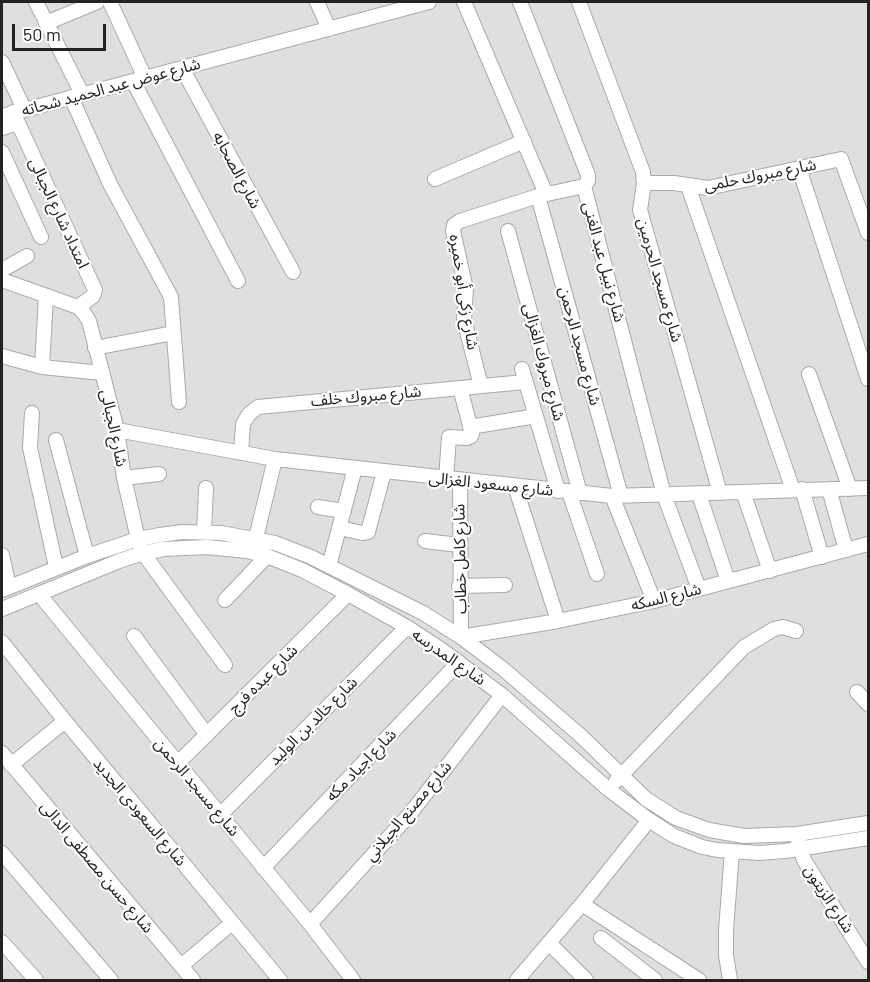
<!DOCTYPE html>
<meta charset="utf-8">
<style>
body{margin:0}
#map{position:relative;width:870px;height:982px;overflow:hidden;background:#f2efe9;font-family:Barlow,sans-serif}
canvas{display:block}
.frame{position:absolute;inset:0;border:3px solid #222;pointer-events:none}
.scale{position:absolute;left:12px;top:24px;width:94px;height:27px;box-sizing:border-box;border:3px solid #222;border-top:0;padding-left:8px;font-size:18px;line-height:21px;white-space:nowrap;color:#222;-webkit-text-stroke:4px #fff;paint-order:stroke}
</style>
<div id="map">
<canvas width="870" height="982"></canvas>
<div class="frame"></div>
<div class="scale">50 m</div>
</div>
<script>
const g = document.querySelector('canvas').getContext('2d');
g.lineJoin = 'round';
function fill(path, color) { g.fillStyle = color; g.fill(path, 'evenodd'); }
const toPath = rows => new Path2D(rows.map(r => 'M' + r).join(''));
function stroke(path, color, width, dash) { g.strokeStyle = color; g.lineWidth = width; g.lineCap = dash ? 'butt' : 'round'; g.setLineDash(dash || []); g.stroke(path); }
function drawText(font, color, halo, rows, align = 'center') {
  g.font = font + ' Barlow,"Noto Sans Arabic",sans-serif'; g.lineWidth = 4.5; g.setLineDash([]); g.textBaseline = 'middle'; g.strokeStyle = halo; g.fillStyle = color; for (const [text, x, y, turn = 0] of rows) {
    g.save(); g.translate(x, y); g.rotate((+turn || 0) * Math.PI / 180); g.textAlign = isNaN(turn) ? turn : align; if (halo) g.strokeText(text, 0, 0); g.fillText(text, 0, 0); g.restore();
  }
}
fill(toPath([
 [2,2,868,2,868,980,2,980]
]), '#e0dfdf');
const minor = toPath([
 [36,2,82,94],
 [110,2,145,78],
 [317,2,329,29],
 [464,2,546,194],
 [520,2,588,175,588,181,584,186,664,495,699,589],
 [579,2,643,172,644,183,640,210,720,493],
 [46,23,97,2],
 [2,62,24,109],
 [182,68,293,272],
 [133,81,238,281],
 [71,97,110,184,171,297,179,402],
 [13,112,95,290,93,296,78,307],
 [2,116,429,2],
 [2,128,18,123],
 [2,152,41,237],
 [799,168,868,379],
 [435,179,524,141],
 [644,183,674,183,708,188,841,159,868,233],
 [688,186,793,490],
 [538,196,621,496],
 [508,231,580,493],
 [2,270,27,256],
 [2,280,78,307,84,313,89,321,117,430,124,478,138,539,143,553,225,665],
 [95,348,173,333],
 [2,356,42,367,102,373],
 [42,367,46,296],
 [522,369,558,491],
 [809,374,850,489],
 [481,386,464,319,466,289,453,231,454,225,460,221,538,196,584,186],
 [32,413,30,448,56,567],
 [470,427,536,416],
 [117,430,275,459,612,496,868,488],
 [56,440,87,556],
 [241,453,243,424,249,414,258,407,525,382],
 [124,478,159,474],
 [446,479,449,437,467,438,471,436,472,433,460,388],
 [460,480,461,637,558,621,654,601,868,544],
 [515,486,558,621],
 [802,489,822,557],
 [829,489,846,550],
 [569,492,597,574],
 [743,492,770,571],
 [699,494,728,581],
 [612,496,654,601],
 [318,507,344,511],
 [340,528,362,533,368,532,384,472],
 [204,532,206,488],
 [256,538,275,459],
 [425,541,459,545],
 [2,555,9,587],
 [329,566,355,468],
 [459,586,505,585],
 [2,590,87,556,138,539,160,535,182,532,221,533,275,543,311,557,423,613,461,637,502,668,581,736,646,799,676,818,709,830,744,836,797,834,868,823],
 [39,594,310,924,353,980],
 [225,600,267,556],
 [2,609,119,561,143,553,164,549,206,547,247,551,267,556,302,570,348,594,407,627,442,650,502,695,608,789,649,820,674,836,702,847,717,850,759,853,785,851,868,838],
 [134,636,207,735],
 [2,642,65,721,280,980],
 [857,692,868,704],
 [2,753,193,980],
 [177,764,348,594],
 [11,765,65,721],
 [616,781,744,647,774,629,783,627,796,631],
 [220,815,407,627],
 [798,840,804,860,868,962],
 [2,853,111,980],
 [263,868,459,662],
 [582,904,699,980],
 [310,924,410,814,502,695],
 [601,938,655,980],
 [2,942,36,980],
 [549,943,586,980],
 [181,966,232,923],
 [517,980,582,904,649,820],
 [730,980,726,955,726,930,732,851]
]);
stroke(minor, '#a9a9a9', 16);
stroke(minor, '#fff', 14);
drawText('16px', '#222', '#fff', [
 ["شارع عوض عبد الحميد شحاته",111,87,-15],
 ["شارع الصحابه",237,170,62],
 ["شارع مبروك حلمى",760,175,-11],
 ["امتداد شارع الجبالى",59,213,65],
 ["شارع نبيل عبد الغنى",604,262,75],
 ["شارع مسجد الحرمين",660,280,74],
 ["شارع زكى أبو خميره",464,292,81],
 ["شارع مسجد الرحمن",580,346,75],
 ["شارع مبروك الغزالى",544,362,75],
 ["شارع مبروك خلف",366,396,-5],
 ["شارع الجبالى",114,428,78],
 ["شارع مسعود الغزالى",491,484,6],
 ["شارع كامل خطاب",460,559,-91],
 ["شارع السكه",666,597,-14],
 ["شارع المدرسه",449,657,35],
 ["شارع عبده فرج",263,679,-45],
 ["شارع خالد بن الوليد",313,721,-45],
 ["شارع اجياد مكه",361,765,-46],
 ["شارع مسجد الرحمن",197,787,50],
 ["شارع مصنع الجيلاني",408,811,-50],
 ["شارع السعودى الجديد",140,812,50],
 ["شارع حسن مصطفى الدالى",97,867,50],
 ["شارع الزيتون",829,899,57]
]);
</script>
